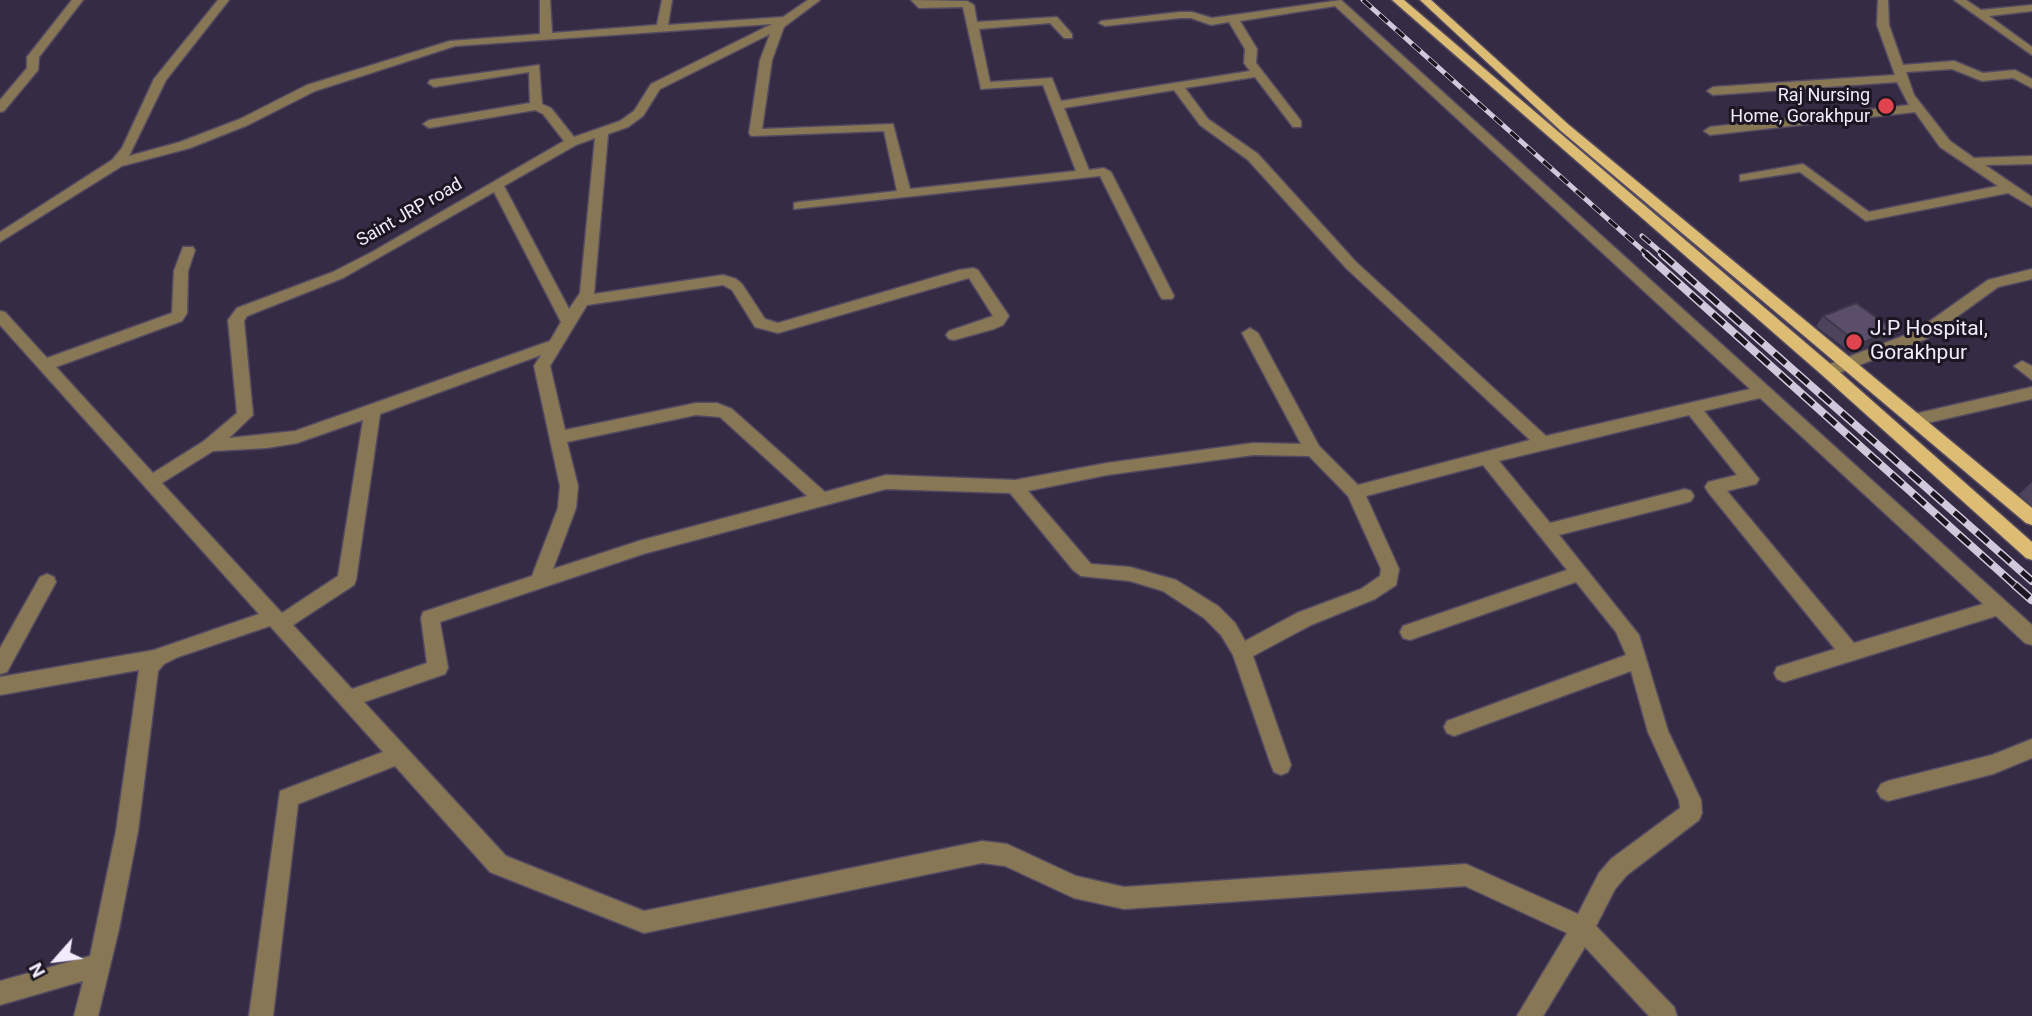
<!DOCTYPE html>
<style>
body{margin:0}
#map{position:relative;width:2032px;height:1016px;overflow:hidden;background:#362b44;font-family:Roboto,sans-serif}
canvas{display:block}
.north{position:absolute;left:21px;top:925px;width:70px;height:70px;-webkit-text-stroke:5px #1b1622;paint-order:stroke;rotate:242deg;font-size:19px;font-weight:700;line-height:28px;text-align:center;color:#f1ebfc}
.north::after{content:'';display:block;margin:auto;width:24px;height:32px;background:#f1ebfc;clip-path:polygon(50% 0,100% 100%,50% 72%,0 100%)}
</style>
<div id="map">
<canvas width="2032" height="1016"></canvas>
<div class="north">N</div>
</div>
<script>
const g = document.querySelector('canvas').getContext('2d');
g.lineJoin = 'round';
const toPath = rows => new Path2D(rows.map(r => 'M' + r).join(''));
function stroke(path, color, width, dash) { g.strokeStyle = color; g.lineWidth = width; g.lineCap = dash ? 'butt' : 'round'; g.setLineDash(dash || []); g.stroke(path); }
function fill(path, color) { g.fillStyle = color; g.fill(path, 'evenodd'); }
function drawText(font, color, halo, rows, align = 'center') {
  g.font = font + ' Roboto,sans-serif'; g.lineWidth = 6; g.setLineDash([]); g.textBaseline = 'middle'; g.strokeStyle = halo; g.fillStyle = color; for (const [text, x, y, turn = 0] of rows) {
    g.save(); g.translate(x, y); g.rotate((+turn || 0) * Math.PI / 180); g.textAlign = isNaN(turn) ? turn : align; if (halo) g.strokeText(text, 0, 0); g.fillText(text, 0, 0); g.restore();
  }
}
const minor = toPath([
 [72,0,83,0,39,57,38,70,4,111,0,112,0,100,27,68,27,57,72,0],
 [218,0,229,0,166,80,129,156,180,142,240,119,307,85,450,41,540,34,540,0,550,0,552,33,657,25,662,0,672,0,668,25,783,17,808,0,820,0,784,27,772,60,762,129,893,124,910,189,1076,171,1043,85,981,89,963,7,919,8,911,0,967,1,974,5,977,22,1057,17,1072,34,1072,38,1064,38,1050,23,979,29,990,82,1052,78,1061,101,1250,71,1244,63,1245,49,1229,22,1211,25,1191,18,1180,18,1105,26,1099,23,1101,21,1180,12,1192,12,1212,18,1341,0,2032,625,2032,645,2025,643,1996,616,1784,682,1777,679,1774,673,1777,667,1835,649,1708,492,1705,487,1708,482,1737,475,1689,415,1499,461,1550,523,1685,489,1691,491,1694,496,1691,501,1685,503,1559,535,1639,635,1668,731,1701,800,1702,813,1699,820,1627,875,1615,889,1596,926,1674,1007,1677,1016,1649,1016,1585,947,1543,1016,1517,1016,1567,933,1465,886,1124,909,1074,898,1005,866,982,863,644,933,490,872,395,766,298,804,273,1016,249,1016,280,791,383,752,270,626,178,657,164,664,158,671,138,831,119,929,98,1016,74,1016,83,981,0,1005,0,981,90,956,116,831,139,670,0,695,0,677,154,650,259,614,0,325,0,311,5,312,47,358,172,313,174,271,183,247,193,247,195,250,188,271,187,313,182,321,56,367,153,473,204,441,237,413,228,320,237,308,333,272,372,252,564,141,543,114,535,110,429,128,423,124,429,120,530,103,529,72,434,87,428,83,430,80,539,65,542,104,551,108,574,137,620,121,634,111,651,84,772,24,455,46,315,91,248,125,190,148,122,166,0,242,0,232,112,160,122,148,154,79,218,0],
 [1335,6,1750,389,1546,436,1356,262,1258,154,1208,119,1185,88,1255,77,1293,127,1301,127,1301,121,1256,63,1257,49,1240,21,1335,6],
 [770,34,760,60,749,133,751,136,884,131,897,191,799,202,794,203,794,209,1100,176,1160,296,1162,299,1172,299,1174,296,1111,172,1104,168,1089,170,1064,108,1174,90,1200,125,1248,160,1346,268,1530,440,1358,485,1319,446,1258,333,1250,328,1242,333,1301,444,1253,443,1107,463,1015,480,886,475,825,492,732,409,717,403,696,403,565,430,550,366,587,305,723,285,732,290,755,327,778,333,969,278,993,316,949,331,946,335,949,339,954,340,994,329,1003,325,1009,316,978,270,973,268,959,270,778,323,765,319,742,284,736,279,723,275,594,294,608,134,628,127,643,116,660,89,770,34],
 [595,138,580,293,569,309,504,186,576,145,595,138],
 [494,192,561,322,550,341,295,431,229,438,253,415,244,321,247,316,343,278,494,192],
 [541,355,534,366,560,486,558,508,532,576,423,612,421,618,427,663,352,689,293,625,354,585,356,580,380,414,541,355],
 [1760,398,1983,604,1854,643,1727,491,1756,484,1759,479,1704,411,1760,398],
 [696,415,720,417,807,496,642,540,553,569,576,508,578,486,567,442,696,415],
 [363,420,338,576,282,613,162,483,213,451,267,448,297,443,363,420],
 [1253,455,1309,456,1348,496,1381,569,1380,576,1361,589,1297,613,1245,641,1235,623,1218,606,1176,580,1130,567,1091,564,1028,491,1107,475,1253,455],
 [1483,465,1567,570,1403,626,1400,632,1403,638,1410,640,1576,582,1616,632,1626,655,1447,721,1444,727,1447,733,1454,736,1631,671,1648,732,1679,800,1680,808,1611,859,1599,873,1578,914,1466,864,1124,887,1076,876,1007,844,982,841,644,911,506,856,364,702,445,674,448,668,440,622,643,554,886,489,1010,493,1073,570,1081,576,1130,581,1163,591,1204,618,1221,635,1233,655,1271,765,1274,772,1281,775,1288,772,1291,765,1253,656,1311,625,1375,599,1396,585,1399,569,1366,496,1483,465],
 [1878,0,1888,0,1889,25,1903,65,1954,61,1983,73,2015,70,2032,79,2032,88,2013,78,1982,81,1952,69,1906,72,1914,95,1950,141,1974,158,2032,156,2032,164,1985,165,2032,197,2032,207,2008,193,1866,221,1800,172,1740,181,1740,175,1803,164,1869,212,1998,186,1940,147,1915,112,1710,135,1704,131,1710,127,1909,105,1897,82,1713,95,1707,91,1713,87,1895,75,1877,25,1878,0],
 [1954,0,1966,0,1981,10,2032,5,2032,11,1989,16,2032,47,2032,55,1954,0],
 [2032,269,2032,279,1998,287,1926,339,1834,375,1828,376,1820,371,1822,367,1916,331,1988,280,2032,269],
 [2022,361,2032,366,2032,380,2014,366,2022,361],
 [2032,387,2032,399,1914,426,1906,420,1914,414,2032,387],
 [47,574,54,577,56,582,7,672,0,674,0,648,40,577,47,574],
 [2032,739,2032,758,1993,774,1888,801,1881,798,1877,791,1881,784,1888,781,1992,755,2032,739]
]);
const major = toPath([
 [1392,0,1404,0,1834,367,2032,542,2032,560,2026,558,1822,375,1392,0],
 [1420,0,1431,0,1569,125,2032,508,2032,525,2026,523,1561,131,1420,0]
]);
stroke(minor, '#544a61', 3);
stroke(major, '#544a61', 3);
fill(minor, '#877755');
fill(major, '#ddbd73');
const railFar2 = toPath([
 [1363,0,1648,255],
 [1642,236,1664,255]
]);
const railFar1 = toPath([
 [1646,254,2017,587],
 [1662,254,2032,581]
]);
const rail = toPath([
 [2015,585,2032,600]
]);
stroke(railFar2, '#d0c9db', 5);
stroke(railFar1, '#d0c9db', 8);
stroke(rail, '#d0c9db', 9);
stroke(railFar2, '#1b1622', 3.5, [11]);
stroke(railFar1, '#1b1622', 5, [15]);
stroke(rail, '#1b1622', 6, [19]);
fill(toPath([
 [1823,316,1886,340,1851,353,1816,326],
 [2032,482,2032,507,2019,494]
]), '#4d435b');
fill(toPath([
 [1894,330,1886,340,1851,353,1859,344]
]), '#3f374a');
const building = toPath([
 [1856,303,1894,330,1859,344,1823,316,1856,303]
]);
fill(building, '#5a4e6a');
stroke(building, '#3f374a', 2);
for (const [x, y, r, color] of [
 [1886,106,9,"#e0444e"],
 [1854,342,9,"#e0444e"]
]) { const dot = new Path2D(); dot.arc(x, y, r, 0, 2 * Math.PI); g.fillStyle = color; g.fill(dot); stroke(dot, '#1b1622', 2.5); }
drawText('18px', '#f1ebfc', '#1b1622', [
 ["Raj Nursing",1870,96],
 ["Home, Gorakhpur",1870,117]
], 'right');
drawText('18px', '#f1ebfc', '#1b1622', [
 ["Saint JRP road",410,213,-30]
]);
drawText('21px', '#f1ebfc', '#1b1622', [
 ["J.P Hospital,",1870,330],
 ["Gorakhpur",1870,354]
], 'left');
</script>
